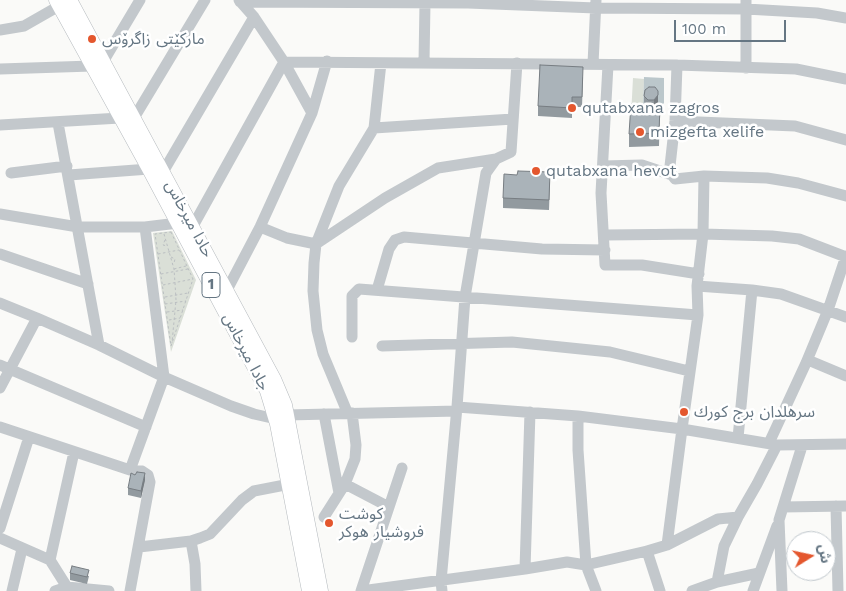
<!DOCTYPE html>
<meta charset="utf-8">
<style>
body{margin:0}
#map{position:relative;width:846px;height:591px;overflow:hidden;background:#fafaf8;font-family:"Work Sans","Noto Sans Arabic",sans-serif}
canvas{display:block}
.north{position:absolute;left:786px;top:531px;width:50px;height:50px;box-sizing:border-box;background:#fff;border:1px solid #c1c8cd;border-radius:50%;rotate:80deg;font-size:14px;font-weight:700;line-height:20px;text-align:center;color:#657683}
.north::after{content:'';display:block;margin:auto;width:18px;height:22px;background:#e4572e;clip-path:polygon(50% 0,100% 100%,50% 72%,0 100%)}
.scale{position:absolute;left:674px;top:20px;width:112px;height:22px;box-sizing:border-box;border:2px solid #657683;border-top:0;padding-left:6px;font-size:15px;line-height:18px;white-space:nowrap;color:#657683;-webkit-text-stroke:4px #fff;paint-order:stroke}
</style>
<div id="map">
<canvas width="846" height="591"></canvas>
<div class="north">ش</div>
<div class="scale">100 m</div>
</div>
<script>
const g = document.querySelector('canvas').getContext('2d');
g.lineJoin = 'round';
function fill(path, color) { g.fillStyle = color; g.fill(path, 'evenodd'); }
const toPath = rows => new Path2D(rows.map(r => 'M' + r).join(''));
function stroke(path, color, width, dash) { g.strokeStyle = color; g.lineWidth = width; g.lineCap = dash ? 'butt' : 'round'; g.setLineDash(dash || []); g.stroke(path); }
function drawText(font, color, halo, rows, align = 'center') {
  g.font = font + ' "Work Sans","Noto Sans Arabic",sans-serif'; g.lineWidth = 5; g.setLineDash([]); g.textBaseline = 'middle'; g.strokeStyle = halo; g.fillStyle = color; for (const [text, x, y, turn = 0] of rows) {
    g.save(); g.translate(x, y); g.rotate((+turn || 0) * Math.PI / 180); g.textAlign = isNaN(turn) ? turn : align; if (halo) g.strokeText(text, 0, 0); g.fillText(text, 0, 0); g.restore();
  }
}
fill(toPath([
 [633,78,644,79,643,107,661,109,660,118,631,116],
 [172,231,196,280,171,352,153,233]
]), '#dadfd7');
fill(toPath([
 [644,77,664,78,664,103,659,108,643,107]
]), '#bbc7cb');
const major = toPath([
 [56,0,149,169,267,391,277,424,309,591],
 [70,0,274,379,285,405,321,591]
]);
stroke(major, '#b5babe', 15);
stroke(toPath([
 [171,232,193,279,171,346,155,234,171,232],
 [164,234,174,269,175,283,176,300,172,343],
 [165,240,163,245,167,246],
 [158,254,179,250],
 [171,257,175,259,174,263,172,264],
 [174,269,186,266],
 [161,274,188,269],
 [163,285,193,279],
 [165,297,188,293],
 [165,304,186,301],
 [167,312,183,310],
 [169,320,180,318]
]), '#bbbfc2', 1, [2.5, 2.5]);
stroke(toPath([
 [240,2,468,3,596,8,746,9,817,13,846,18],
 [0,30,24,26,59,6],
 [103,62,140,0],
 [424,62,425,3],
 [593,64,596,0],
 [608,65,601,193,605,265,642,265,699,274],
 [677,65,675,121,670,166,672,175,675,179,704,176,767,178,798,183,846,196],
 [746,68,746,0],
 [0,69,92,66],
 [312,113,327,61],
 [134,118,205,0],
 [675,121,795,126,846,140],
 [58,123,99,345],
 [0,125,120,118],
 [374,128,513,119],
 [603,166,642,165,672,175],
 [163,172,254,17],
 [11,173,67,166],
 [69,175,149,169],
 [0,214,78,227,145,227,178,223],
 [193,226,284,62,677,65,796,69,846,79],
 [260,227,287,238,316,244,385,198,438,168,496,159],
 [605,235,703,234,772,236,799,239,846,257],
 [0,254,88,284],
 [697,286,752,290,781,294,846,317],
 [227,290,260,227,312,113,284,62,254,17,239,0],
 [377,290,389,249,395,240,404,237,542,249,605,250],
 [0,303,37,318],
 [352,337,352,296,359,289,698,315],
 [382,346,512,342,610,352,689,371],
 [808,360,846,376],
 [0,365,146,427],
 [0,388,37,318,99,345,164,377,145,227],
 [457,407,578,416,682,429,698,315,697,286,703,234,704,176],
 [324,414,339,493],
 [348,414,323,354,317,330,313,291,314,263,316,244,339,186,374,128,381,63],
 [287,415,457,411],
 [578,416,578,450,586,565,596,591],
 [0,427,130,470,142,471,148,475,150,482,130,591],
 [738,438,752,290],
 [769,443,806,363,828,310,846,256],
 [130,470,164,377,231,406,254,414,276,419],
 [345,484,389,507],
 [836,506,838,591],
 [783,507,846,506],
 [324,517,345,484,355,459,356,445,352,413],
 [738,517,757,484,777,445],
 [0,528,29,437],
 [0,538,50,560,74,452],
 [191,541,195,564,196,591],
 [667,545,682,429,777,445,846,444],
 [139,547,191,541,200,538,210,534,242,500,254,491,290,484],
 [647,551,660,591],
 [50,560,67,587],
 [525,569,530,412],
 [12,591,22,549],
 [55,591,67,587,109,591],
 [361,591,525,569,567,562,586,565,647,551,667,545,718,519,738,517,724,546,717,582],
 [361,591,402,468],
 [442,591,441,581,457,407,465,297,486,173,496,159,511,152,517,63],
 [692,591,717,582,759,573],
 [753,591,777,526],
 [782,591,779,520,802,446]
]), '#c3c8cc', 11);
stroke(major, '#fff', 14);
fill(toPath([
 [583,77,582,107,572,107,572,118,538,116,538,106],
 [644,96,658,102,656,105,660,105,659,146,629,147,629,134,647,105,644,102],
 [550,182,549,210,503,208,503,198],
 [145,480,141,498,128,495,128,488],
 [70,573,89,576,87,584,70,580]
]), '#929a9f');
fill(toPath([
 [658,91,658,102,654,107,654,100],
 [145,473,145,480,141,498,141,491]
]), '#777d82');
const building = toPath([
 [540,65,583,67,582,97,572,97,572,108,538,106,540,65],
 [649,87,655,87,658,91,658,95,654,100,648,100,644,96,645,90,649,87],
 [631,104,660,105,659,133,629,134,631,104],
 [518,171,550,172,549,200,503,198,504,174,517,175,518,171],
 [137,472,145,473,141,491,128,488,131,473,135,475,137,472],
 [72,566,89,570,87,577,70,573,72,566]
]);
fill(building, '#aab3b9');
stroke(building, '#777d82', 1);
for (const [x, y, r, color] of [
 [92,39,5,"#e4572e"],
 [572,108,5,"#e4572e"],
 [640,132,5,"#e4572e"],
 [536,171,5,"#e4572e"],
 [684,412,5,"#e4572e"],
 [329,523,5,"#e4572e"]
]) { const dot = new Path2D(); dot.arc(x, y, r, 0, 2 * Math.PI); g.fillStyle = color; g.fill(dot); stroke(dot, '#fff', 2); }
for (const [x, y, w] of [
 [211,285,18]
]) { const box = new Path2D(); box.roundRect(x - w / 2, y - 12.5, w, 25, 4); g.fillStyle = '#fff'; g.fill(box); stroke(box, '#657683', 1); }
drawText('bold 15px', '#657683', null, [
 ["1",211,285]
]);
drawText('16px', '#657683', '#fff', [
 ["مارکێتی زاگرۆس",102,39],
 ["qutabxana zagros",582,108],
 ["mizgefta xelife",650,132],
 ["qutabxana hevot",546,171],
 ["سرهلدان برج كورك",694,412],
 ["كوشت",339,514],
 ["فروشيار هوكر",339,532]
], 'left');
drawText('16px', '#657683', '#fff', [
 ["حادا ميرخاس",189,219,62],
 ["جادا ميرخاس",246,352,63]
]);
</script>
